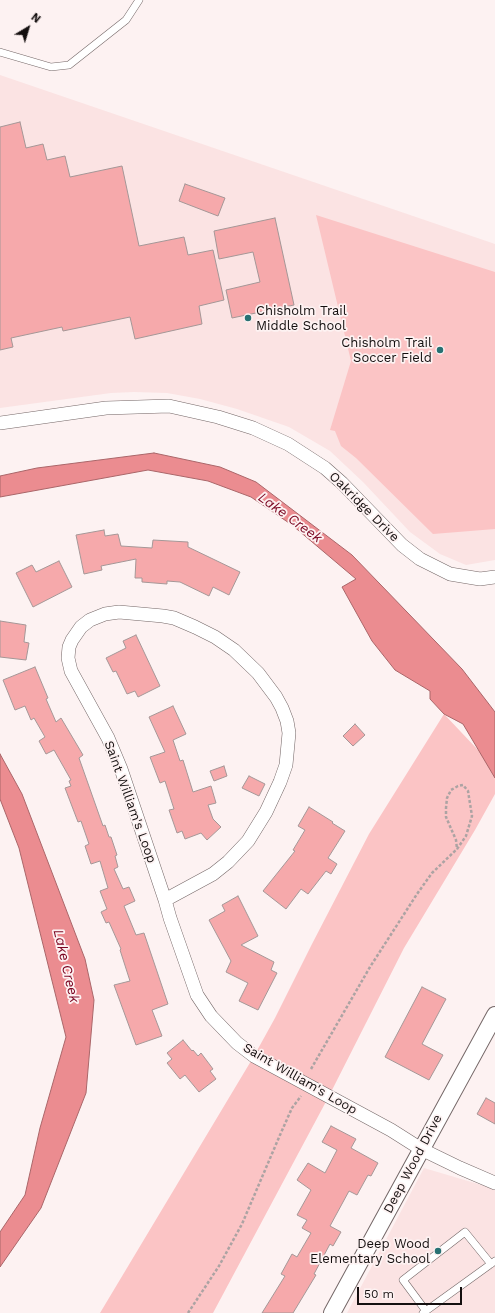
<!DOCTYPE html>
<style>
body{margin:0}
#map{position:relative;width:495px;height:1313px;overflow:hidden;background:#fdf2f2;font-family:"Work Sans",sans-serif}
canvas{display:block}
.north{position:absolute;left:8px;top:8px;width:40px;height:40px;-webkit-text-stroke:3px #fdf2f2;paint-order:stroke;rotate:38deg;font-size:11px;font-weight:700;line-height:16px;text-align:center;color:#140f0f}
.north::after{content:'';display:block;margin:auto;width:14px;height:18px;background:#140f0f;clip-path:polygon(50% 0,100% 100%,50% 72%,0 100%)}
.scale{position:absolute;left:357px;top:1287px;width:105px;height:18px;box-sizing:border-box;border:2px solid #140f0f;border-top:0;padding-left:5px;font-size:12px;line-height:14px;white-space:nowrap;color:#140f0f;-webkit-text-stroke:3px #fdf2f2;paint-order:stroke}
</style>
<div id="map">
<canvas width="495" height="1313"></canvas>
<div class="north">N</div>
<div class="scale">50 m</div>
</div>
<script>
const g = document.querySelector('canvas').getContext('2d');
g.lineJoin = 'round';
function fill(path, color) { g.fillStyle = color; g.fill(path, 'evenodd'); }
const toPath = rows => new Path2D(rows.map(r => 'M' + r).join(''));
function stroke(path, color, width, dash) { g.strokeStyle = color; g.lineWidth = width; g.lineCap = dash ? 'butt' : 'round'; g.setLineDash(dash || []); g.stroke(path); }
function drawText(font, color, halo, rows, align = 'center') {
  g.font = font + ' "Work Sans",sans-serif'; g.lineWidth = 3.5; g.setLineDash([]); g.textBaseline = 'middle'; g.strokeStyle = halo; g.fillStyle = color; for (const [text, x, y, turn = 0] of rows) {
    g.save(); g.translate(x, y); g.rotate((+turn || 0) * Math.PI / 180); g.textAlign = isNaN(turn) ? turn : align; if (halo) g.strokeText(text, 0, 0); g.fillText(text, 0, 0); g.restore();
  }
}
fill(toPath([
 [0,75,495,244,495,560,466,565,440,554,410,532,363,482,330,451,289,427,237,409,200,399,167,393,134,392,111,393,0,408],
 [424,1168,495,1189,495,1313,347,1313]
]), '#fbe3e3');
fill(toPath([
 [316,215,495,272,495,529,433,534,356,458,341,446,335,431,330,430,351,361],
 [444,714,495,768,495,794,475,830,404,948,329,1096,213,1313,100,1313,254,1056,275,1018,312,944,369,834]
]), '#fbc4c5');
const water = toPath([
 [154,453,220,467,256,482,352,555,462,669,495,712,495,778,463,724,444,714,430,699,430,691,395,670,372,641,342,587,356,579,292,525,251,497,208,481,148,470,0,497,0,476,37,468,154,453],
 [0,754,22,794,85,959,94,1000,86,1093,41,1208,0,1267,0,1232,25,1195,40,1128,66,1037,19,848,0,799,0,754]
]);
fill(water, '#eb8c90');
stroke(water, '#aa6669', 1);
const building = toPath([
 [20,122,26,148,43,144,47,160,65,156,70,177,122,166,139,246,184,237,188,255,213,250,224,300,199,306,202,324,135,339,130,317,63,331,62,327,11,338,13,347,0,350,0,127,20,122],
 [185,184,225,198,218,216,179,201,185,184],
 [275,218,294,305,232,318,226,290,260,282,253,252,219,259,214,231,275,218],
 [104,530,105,536,118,534,121,546,152,548,153,540,188,542,188,547,240,572,229,595,213,587,209,596,180,582,167,581,167,584,142,582,142,578,135,578,136,559,101,566,102,570,84,574,76,535,104,530],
 [59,561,72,587,33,607,16,573,32,565,36,572,59,561],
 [0,621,26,625,24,642,29,643,26,660,0,657,0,621],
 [136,635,160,686,138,697,135,691,127,694,116,671,113,672,106,658,126,648,123,641,136,635],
 [35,667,48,698,46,699,56,722,61,718,83,755,79,758,103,826,105,825,109,837,111,837,117,855,115,856,118,867,114,869,123,889,129,887,135,901,124,906,136,935,144,933,168,1004,152,1010,162,1036,136,1045,114,985,130,981,120,950,121,949,109,922,106,923,101,912,107,909,100,891,108,888,100,861,91,864,85,846,89,844,81,821,78,822,65,788,71,786,69,781,71,780,54,750,46,754,39,741,45,737,34,718,31,720,25,706,15,710,3,680,35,667],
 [173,706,186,734,173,740,180,761,183,760,193,792,211,786,216,803,208,805,213,819,221,827,207,840,201,833,185,839,182,831,177,833,169,810,174,809,165,781,160,783,150,757,165,752,149,717,173,706],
 [355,724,365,735,353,746,343,736,355,724],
 [224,766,227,776,214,781,210,771,224,766],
 [249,776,265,784,259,796,242,788,249,776],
 [309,807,333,822,332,823,345,831,328,858,337,864,331,874,326,871,308,894,301,889,286,909,263,891,295,851,293,850,305,830,298,826,309,807],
 [238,896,258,936,241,945,274,962,271,970,277,973,258,1010,239,1001,248,983,226,972,231,961,209,920,225,911,222,905,238,896],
 [422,987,446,999,422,1044,443,1055,429,1080,385,1057,422,987],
 [183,1040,192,1051,193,1050,198,1056,201,1053,213,1069,210,1071,216,1079,199,1092,185,1075,180,1079,167,1063,172,1059,167,1053,183,1040],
 [486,1098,495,1103,495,1124,477,1114,486,1098],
 [331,1126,356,1139,351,1148,378,1163,371,1176,368,1175,357,1195,349,1191,330,1226,341,1232,333,1246,330,1244,314,1274,316,1275,293,1313,262,1313,285,1276,281,1274,292,1254,297,1257,311,1233,302,1228,307,1220,297,1215,311,1190,297,1180,308,1163,325,1173,337,1150,322,1142,331,1126]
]);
fill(building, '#f6a9ab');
stroke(building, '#a59797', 1);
const service = toPath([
 [0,52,51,67,69,65,126,20,139,0],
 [426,1311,403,1280,465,1232,491,1264],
 [423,1313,495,1261]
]);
const minor = toPath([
 [0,423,106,408,169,406,218,417,253,428,288,444,325,468,342,483,402,545,420,559,450,574,480,579,495,577],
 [119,612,163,616,174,618,195,627,215,637,234,650,258,673,276,697,282,708,287,721,289,733,286,765,280,782,266,812,248,841,228,862,213,874,165,900,121,769,108,738,71,671,68,658,69,647,72,640,81,627,90,620,105,614,119,612],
 [165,900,170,918,197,995,211,1016,237,1043,254,1056,391,1130,421,1149,460,1168,495,1183]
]);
const tertiary = toPath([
 [332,1313,495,1015]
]);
stroke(service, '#746767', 8);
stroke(minor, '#746767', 14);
stroke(tertiary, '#746767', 18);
stroke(toPath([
 [311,1069,370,967,417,894,432,873,457,849,466,836,472,816,468,791,463,785,458,786,451,790,447,798,446,808,446,817,456,840,457,849],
 [188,1313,219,1266,242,1224,280,1135,292,1108,301,1096]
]), '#aca3a3', 2.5, [3, 2]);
stroke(service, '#fff', 7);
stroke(minor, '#fff', 13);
stroke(tertiary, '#fff', 16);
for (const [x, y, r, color] of [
 [248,318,4,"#277173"],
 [440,350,4,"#277173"],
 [438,1251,4,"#277173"]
]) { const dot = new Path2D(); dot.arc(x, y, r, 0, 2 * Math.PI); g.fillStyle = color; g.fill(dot); stroke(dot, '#fdf2f2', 1.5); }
drawText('13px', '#140f0f', '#fdf2f2', [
 ["Chisholm Trail",256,311,"left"],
 ["Middle School",256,326,"left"],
 ["Chisholm Trail",432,343],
 ["Soccer Field",432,358],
 ["Deep Wood",430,1244],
 ["Elementary School",430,1259]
], 'right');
drawText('13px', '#140f0f', '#fdf2f2', [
 ["Oakridge Drive",364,507,45],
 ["Saint William's Loop",130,802,70],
 ["Saint William's Loop",300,1079,30],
 ["Deep Wood Drive",413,1164,-62]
]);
drawText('italic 14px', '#7b0622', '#fdf2f2', [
 ["Lake Creek",290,518,36],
 ["Lake Creek",66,966,77]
]);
</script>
